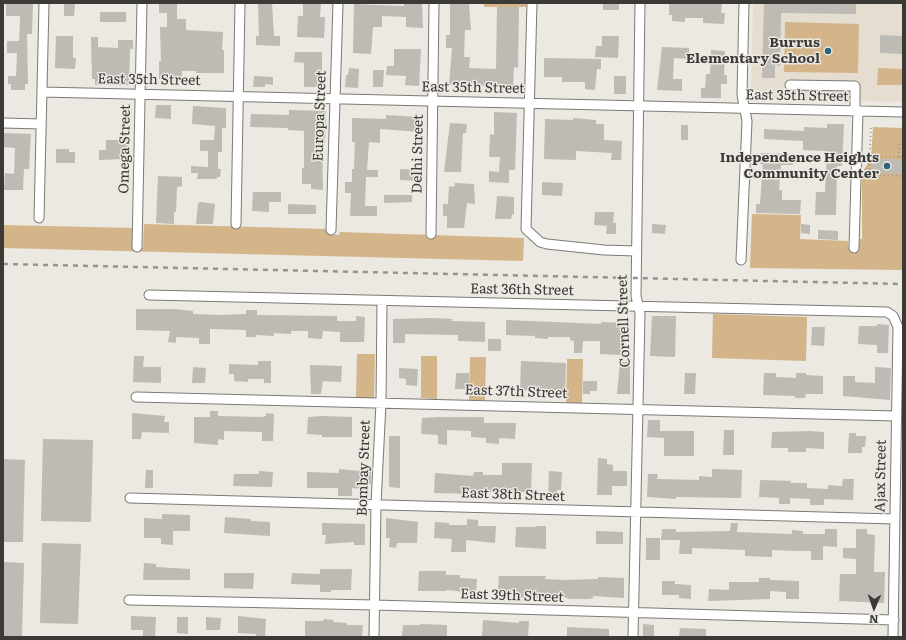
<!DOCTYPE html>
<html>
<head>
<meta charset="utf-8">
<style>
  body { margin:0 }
  #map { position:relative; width:906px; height:640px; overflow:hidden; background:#ece8e2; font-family:Literata,serif }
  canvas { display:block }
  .frame { position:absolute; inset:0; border:4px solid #3b3a37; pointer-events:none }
  .north { position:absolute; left:854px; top:588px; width:40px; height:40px; -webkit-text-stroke:3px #ece8e2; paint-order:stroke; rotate:182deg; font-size:11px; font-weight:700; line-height:16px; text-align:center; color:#3b3a37 }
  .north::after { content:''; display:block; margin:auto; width:14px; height:18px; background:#3b3a37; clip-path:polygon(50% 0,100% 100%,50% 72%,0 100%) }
</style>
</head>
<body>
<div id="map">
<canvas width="906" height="640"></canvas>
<div class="frame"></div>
<div class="north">N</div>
</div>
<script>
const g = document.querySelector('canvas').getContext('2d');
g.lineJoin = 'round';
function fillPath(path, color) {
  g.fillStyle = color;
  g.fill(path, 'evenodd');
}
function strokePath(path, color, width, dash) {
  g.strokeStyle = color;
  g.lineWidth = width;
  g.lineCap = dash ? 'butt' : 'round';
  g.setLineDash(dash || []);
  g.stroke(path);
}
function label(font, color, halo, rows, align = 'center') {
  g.font = font + ' Literata,serif';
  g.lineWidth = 3;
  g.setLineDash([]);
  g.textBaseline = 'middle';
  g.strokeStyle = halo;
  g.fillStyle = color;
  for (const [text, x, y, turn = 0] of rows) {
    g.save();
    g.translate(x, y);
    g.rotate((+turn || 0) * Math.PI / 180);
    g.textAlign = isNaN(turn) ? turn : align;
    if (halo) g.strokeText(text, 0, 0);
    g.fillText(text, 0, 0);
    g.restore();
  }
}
fillPath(new Path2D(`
  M753,3H903V102L751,99Z`), '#e6ddd1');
fillPath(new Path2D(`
  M484,3H526V7H484Z
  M785,22L859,24L858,73L784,72Z
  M878,68L903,69V85H877Z
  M873,127L903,128V270L750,268L752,214L801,215L800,239L848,241V247H859L860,239H862V173L871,158Z
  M144,224L328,229V234L339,235L340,232L524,238L523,261L3,248V225L134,228L133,247L143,248Z
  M713,314L807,317L806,361L712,358Z
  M357,354H375L374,399L356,398Z
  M421,356H437V399L421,398Z
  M470,357H486L485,400H469Z
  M567,359H583L582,405H566Z`), '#d3b589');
fillPath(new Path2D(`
  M6,3H33L32,34H27L28,84H25V90H11V84H8V76H16L17,53H7V41H19L20,21V16H6Z
  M64,3H75L74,16H64Z
  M159,3H177V19H186V30L223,32L222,50H224V73H196V71H182V79H159V61H161L160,27H167V13H159Z
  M258,3H272L274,36H280V46L256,45V36H259Z
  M303,3H321L320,17H325L324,38L297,37L298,16H303Z
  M404,3H422L423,28L406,27V17L382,16V27H373L371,54L353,53L354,4L404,6Z
  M450,3H469L471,30H465L464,57H470L469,68L496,69L497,7H519L518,68L514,67L513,89L506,88V86L449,85L452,48H446V35H450Z
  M603,3H619V10H603Z
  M698,3H722L721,13H725L724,24L703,23V18H685V22L672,21V15H669V4Z
  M764,3H856V14L781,13L780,66L775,65V78H762Z
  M100,12H126V22H100Z
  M880,35L903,36V54L880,53Z
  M56,36H73V58H76L75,69L55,68Z
  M602,36H619L618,58L595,57L596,46H602Z
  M91,37H98V47L118,48V40H133V49H130L129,85H95V79H92Z
  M662,47L689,48V59L674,58L673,79H682V91L657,90Z
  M394,49H421L419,86L405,85L406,76L386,75L387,66H394Z
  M711,50L725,51L724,75H727V84H721V98H701V88H705L706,74H710Z
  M295,52H322V87H304V63L294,62Z
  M544,58L601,59V69H597L595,90L585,89V82H562V77H544Z
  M349,68L359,69L358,88L345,87L346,75H348Z
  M373,70H384L383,87H373Z
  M254,76L273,77V85L265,84V87H253Z
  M614,76H626V94H614Z
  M156,105H171V119L155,118Z
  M193,106L226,108V128H222V152H218V169H221L220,177H217V179H197L198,173H191V166L208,167V151H200V140H214L215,126L192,124Z
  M289,110L326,111L325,143H322L323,190L311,189V184H302V168H304V131L288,130V128L250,127L251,114L289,115Z
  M494,112L517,113L515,170H509V183L489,182V171L499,172L500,157H489L490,134L494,135Z
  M386,115L420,117V132L380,129V143L369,142L367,170H378V177H366L365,206H377V216H350L351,193H345V182H352V169H354L355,142H352V118L386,119Z
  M573,118L596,120V124H604V140L622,141L621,160H611L612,153L576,151V160L544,159L545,119L573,120Z
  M450,123L467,124L466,133H463L461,172H444Z
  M827,124H844L842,166H837L836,215H815L816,192H825L827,151L803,150V141L764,139V129L804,131V127L827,128Z
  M681,125H688V140H681Z
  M3,133L31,134L29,169H24L23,190H4L5,173L14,174L15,148L3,147Z
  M106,140H127L128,149H125V159L99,160V150H106Z
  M56,149H69V152H75V163H56Z
  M761,153L793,154V165H781L779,190H782V200H801L800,214L756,213V204H760L761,190L763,164H760Z
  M872,159H903V174L872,173Z
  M400,169L420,170V181L400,180Z
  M158,176L182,177V186L177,187L176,212H174V224L156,223Z
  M542,182L563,183L562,196L542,195Z
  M455,183L474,184L475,204L467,203L464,228H447V216H443V204H448L449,186L454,187Z
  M253,192H281V202H269V212L252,211Z
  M384,195H412V202L384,203Z
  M497,196L514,197V215L512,214L511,219H495Z
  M201,202L215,204L213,224H196L198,203Z
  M288,204L316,205V214H288Z
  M595,212H614L613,223H616V234H606L607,226L594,225Z
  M652,224L666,225L665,234L652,233Z
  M801,224L810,225V234L801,233Z
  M818,230L838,231V240L818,239Z
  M136,309H175L193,311V314L219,315L246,314V310H257V315L337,316V321H356V316L365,317L364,342H340V332L323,331L322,339L308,338V331H291V334L274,333V336L256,335V337H246V330L210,329V344H199V338L176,337V343L168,342L170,331L136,330Z
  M652,316H676L675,357L650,356Z
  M433,318L452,319V321L485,322V342L458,341V335L405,334V343H393V319Z
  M506,320L601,324V322L624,323L623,355L600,354V341H583L582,353H574V341L570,340V337H548V339L535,338V336L506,335Z
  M877,324L889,325L888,353H877V345L858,344L859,326H877Z
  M812,327H825L824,346L811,345Z
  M488,339H501V351H488Z
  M134,356H144L143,367H161V383L133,382Z
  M258,361H271V383H264V379H248V382L234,381V374H229V364L258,365Z
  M521,361L566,363L565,394H557V391L520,390Z
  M620,362H630V394H617Z
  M310,365L342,366L341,382L323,381L321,394H311Z
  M193,367L206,368L205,383H192Z
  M875,367L891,368L890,400L843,396V376H855V382L875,383Z
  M399,368L418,369L417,386L406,385V379L399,378Z
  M456,373H469V389H455Z
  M685,373H696L695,394H684Z
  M764,373H776V377L796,378V373H806V375L823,376V394H806L805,398H795V396L763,395Z
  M583,381H597V391H590V394H583Z
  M210,411H218V416L262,417L266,416V413L274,414L273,441H262V432L224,431V440L218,439V445L194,443V417H210Z
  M132,413L165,416L164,422H169V433L142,432L141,439H132Z
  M322,416L352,417V437H322V435L307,434L308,417Z
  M439,417H484V423H516L515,439L499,438V444L486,443V438L471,437V431L447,430V445L438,444V435L421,434L422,418Z
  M648,420H660V431H694V456H664V438L647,437Z
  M724,430H734V455H723Z
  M810,431L824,432V449L806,448V452H788V448H771L772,432Z
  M849,433H856V436H866L865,447H862V453H848Z
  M389,436H400V488L389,487Z
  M43,439L93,440L91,522L41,521Z
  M598,458L607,459V464L613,465V471H627V486H612V495H597Z
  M3,459L25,460L23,542H3Z
  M502,463H532L531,492H482V497H473V494L434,493L435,473L473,476L474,472H483V475H502Z
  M339,469L371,472V484H363L362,489L352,488V496H338V488H307V472L339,473Z
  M712,469L742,470L741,498L676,497V499L647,497L648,474H658L657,479L699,480V476L712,477Z
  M146,470H153V488H145Z
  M259,471L273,472L272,487L233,486L234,474H259Z
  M549,471L562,472L561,490H557L556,499H548Z
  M843,479H854L853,500L824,499V505H810V499L790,498V504H779V498L759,497L760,480L791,481V483H807V488L828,489V485L842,486Z
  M162,514L190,515V531H173V545L161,544V538H144V518L162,519Z
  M225,517L251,519V521L270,522V536L224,533Z
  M386,518L418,522L417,543H397L396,548L389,547L390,538H386Z
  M467,519L478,520V526H496L495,543L466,540V552H451L452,539L434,538L435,522L449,523V525H467Z
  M322,523L365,524V545H354V542L325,544L326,535H322Z
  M731,523H738L737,532L792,534V530L803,531V534H825V529H837V547L823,546V560H811V551H797L772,550V557L745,556V550L692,548V554H679L680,540H661L662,529H676V532L730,531Z
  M536,526H546V549L515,547L516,527H536Z
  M856,529H867V534L875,535L874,572H885L884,603L839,601L840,574H856V559L843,558V548H856Z
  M596,531L623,532V544H596Z
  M646,538H660V560H646Z
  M42,543L81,544L78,624L40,623Z
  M3,562L24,563L22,637H3Z
  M144,563L156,564V567L190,569V580H143Z
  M320,569H352L351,590H331V592H320V585L291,584L292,573L320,574Z
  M419,571H446V575H460V578L477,579L476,593L446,590V591H418Z
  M224,573H254L253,589L224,588Z
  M499,576H546L545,579L565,580L598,579V577L624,578V598L593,596V598L589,599H569L564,597V595H545V598H522L514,596V593H498Z
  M759,578H770V580L799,581V599H786V592L770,591V599L708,601L709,589L729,590V582H759Z
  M662,581H675V584L691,585V599L679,598V595H662Z
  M131,616L156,617L155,637H143V630H131Z
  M238,616L266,619L265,637H256V634L238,633Z
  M177,617H188V634L177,633Z
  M206,617L221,618L220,630H206Z
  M324,619L334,620L333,622L347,623V625H363L362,637H305V621H323Z
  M483,620L519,623V621H529L528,637H482Z
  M420,624L447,625V637H402L403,625H420Z
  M643,624L654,625V636H643Z
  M567,627L609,629V637H567Z
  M680,628L706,629V637H679Z`), '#bebab4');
const minor = new Path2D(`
  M532,3L526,229L540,242L547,244L604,250L636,251
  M790,85L855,86V111
  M42,92L903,112
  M3,123L41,124
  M39,218L44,3
  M236,224L240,3
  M331,230L338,3
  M431,234L434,3
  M137,247L142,3
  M854,248L858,111
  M741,260L747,121L742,95L744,3
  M149,295L887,312L893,316L898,327L893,637
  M136,397L896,416
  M130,498L895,519
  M129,600L375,605L894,620
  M374,637L376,504L381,403L382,301
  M633,637L640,313L636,296L640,3`);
strokePath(minor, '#7d7974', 11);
strokePath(new Path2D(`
  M869,156L903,157
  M899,157V142
  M865,169H869L871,126
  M869,169L870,175L903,176`), '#96948f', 1.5, [1, 3]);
strokePath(minor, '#fff', 9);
strokePath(new Path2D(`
  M3,264L903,284`), '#96948f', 2.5, [5, 5]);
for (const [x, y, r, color] of [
  [828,51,4,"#29657c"],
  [887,166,4,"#29657c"]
]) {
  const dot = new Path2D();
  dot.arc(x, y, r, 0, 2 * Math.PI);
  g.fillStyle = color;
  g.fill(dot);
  strokePath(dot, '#ece8e2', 1.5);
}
label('bold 14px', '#3b3a37', '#ece8e2', [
  ["Burrus",820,43],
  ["Elementary School",820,59],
  ["Independence Heights",879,158],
  ["Community Center",879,174]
], 'right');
label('14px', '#3b3a37', '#ece8e2', [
  ["East 35th Street",149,80,1],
  ["East 35th Street",473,88,1],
  ["East 35th Street",797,96,1],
  ["Europa Street",320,116,-88],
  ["Omega Street",125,149,-89],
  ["Delhi Street",418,154,-89],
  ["East 36th Street",522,290,1],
  ["Cornell Street",624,321,-92],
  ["East 37th Street",516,392,2],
  ["Bombay Street",364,468,-88],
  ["Ajax Street",881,476,-89],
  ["East 38th Street",513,495,2],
  ["East 39th Street",512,596,2]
]);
</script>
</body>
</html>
